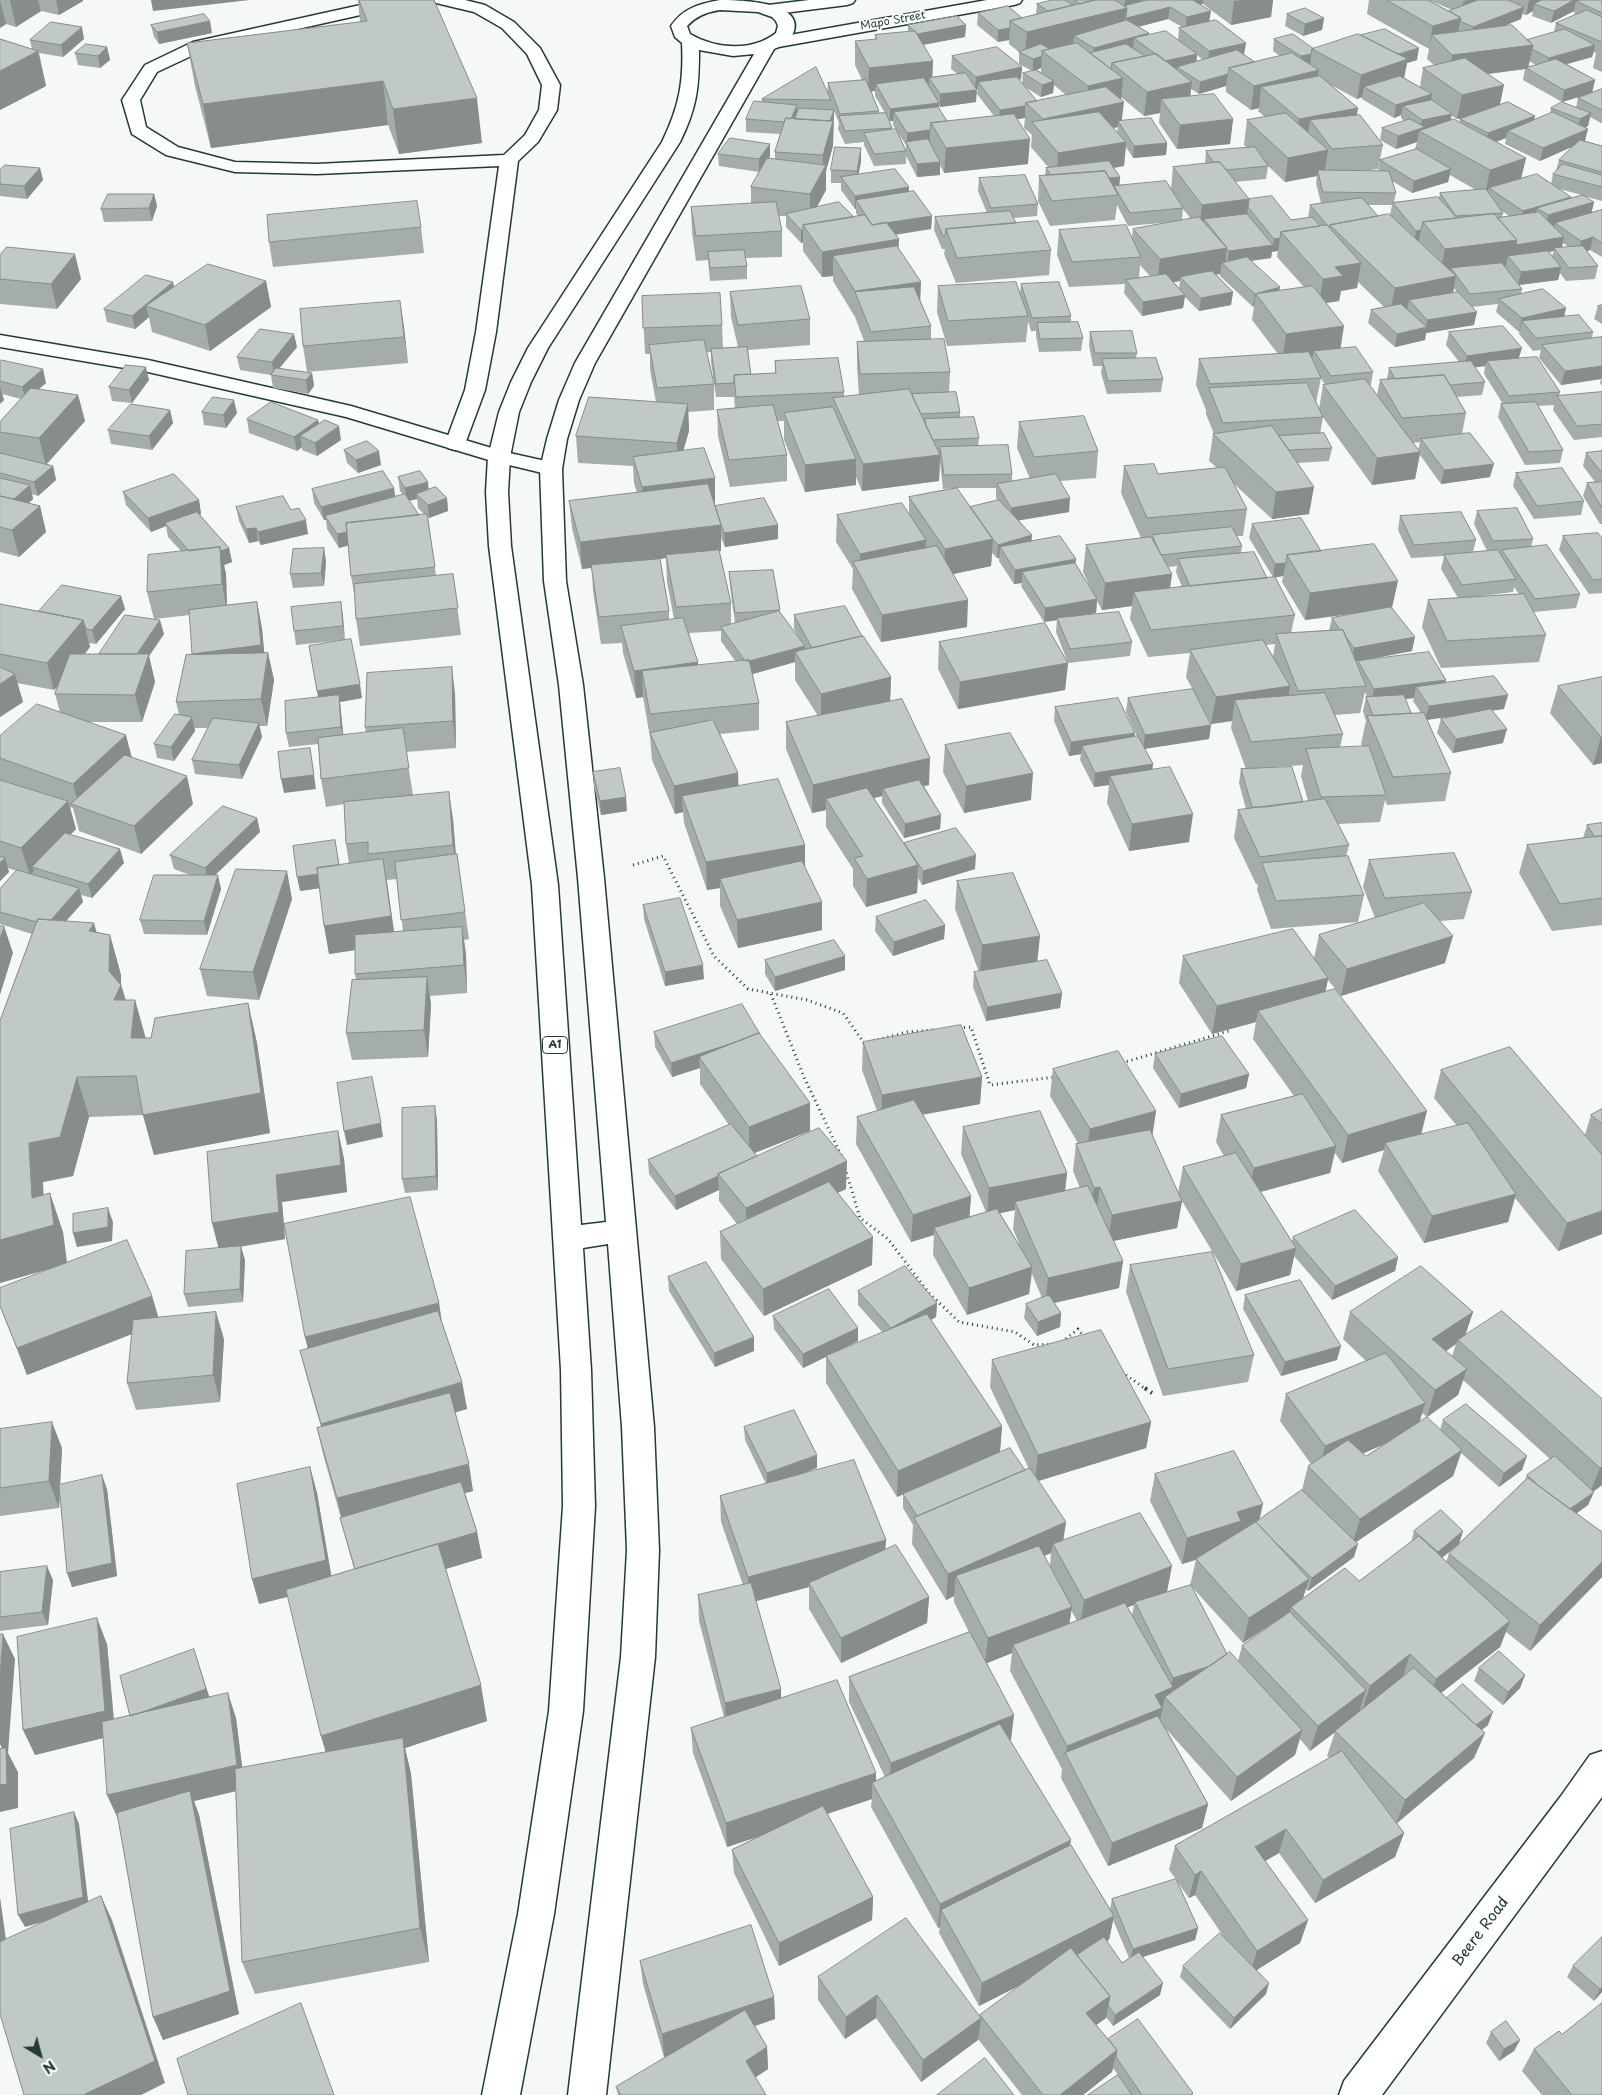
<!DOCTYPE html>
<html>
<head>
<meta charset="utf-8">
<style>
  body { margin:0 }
  #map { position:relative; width:1602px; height:2095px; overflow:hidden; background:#f6f7f7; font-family:"Playpen Sans",sans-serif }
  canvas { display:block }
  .north { position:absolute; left:15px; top:2030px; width:50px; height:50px; -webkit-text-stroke:4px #fff; paint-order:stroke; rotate:143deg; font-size:14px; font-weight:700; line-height:20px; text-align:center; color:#1f3d34 }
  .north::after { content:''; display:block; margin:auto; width:18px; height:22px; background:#1f3d34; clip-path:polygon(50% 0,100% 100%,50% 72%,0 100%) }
</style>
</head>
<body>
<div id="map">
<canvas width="1602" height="2095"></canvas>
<div class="north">N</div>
</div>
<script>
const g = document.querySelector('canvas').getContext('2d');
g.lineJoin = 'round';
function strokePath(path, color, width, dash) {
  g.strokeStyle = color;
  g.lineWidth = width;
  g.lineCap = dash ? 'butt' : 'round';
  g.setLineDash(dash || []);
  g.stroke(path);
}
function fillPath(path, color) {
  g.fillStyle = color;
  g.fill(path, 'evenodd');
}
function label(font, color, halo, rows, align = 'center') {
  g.font = font + ' "Playpen Sans",sans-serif';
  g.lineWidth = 4;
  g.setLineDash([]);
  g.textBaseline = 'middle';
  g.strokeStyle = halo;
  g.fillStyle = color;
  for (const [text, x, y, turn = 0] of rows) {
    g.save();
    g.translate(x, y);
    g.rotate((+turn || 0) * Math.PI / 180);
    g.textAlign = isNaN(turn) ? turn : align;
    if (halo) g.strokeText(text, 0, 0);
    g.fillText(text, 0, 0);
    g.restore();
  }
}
const service = new Path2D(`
  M383,0H403L404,2L402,5L396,7L204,50L157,72L140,100L146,127L178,147L235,162L317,164L504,155L525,135L539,110L542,85L527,54L502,28L474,12L436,3L434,0H465L485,5L514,22L540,48L560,85L557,110L538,142L518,161L496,332L485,390L465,444L462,448L455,450L448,448L445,444L465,390L476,332L499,166L317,174L235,172L166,155L132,134L122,100L145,65L193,42Z`);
const minor = new Path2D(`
  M0,335L148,360L351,406L505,452L559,464L562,469L559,474L551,475L492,461L346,417L148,372L0,347Z`);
const secondary = new Path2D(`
  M809,0H855L853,3L847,5L768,15L762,13L760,10L762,7L768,5Z
  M987,0H1022L1020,3L1014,5L773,48L767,47L765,43L767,39L773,38Z
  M1602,1751V1797L1382,2095H1339L1344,2081L1561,1796L1590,1755Z`);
const trunk = new Path2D(`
  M720,0C737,0 803,1 794,31C791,40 782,46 774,49L595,363L579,400L567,439L562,469L566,581L583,685L604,878L654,1427L659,1550L655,1657L606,2095H568L621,1657L627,1550L622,1427L608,1244L583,1248L591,1370L595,1506L583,1711L554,1914L520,2095H482L518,1914L549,1711L563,1506L561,1370L532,885L489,546L486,492L488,457L499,412L511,382L528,348L662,142C679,107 684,82 682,43L675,37L671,26C683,8 699,4 720,0ZM720,10L758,12L772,17L776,21L778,26L776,33C752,52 716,49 690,34L687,26C696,16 707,12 720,10ZM699,50L733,56L754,54L575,363L559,400L547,439L540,469L544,581L559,685L578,878L606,1222L581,1225L558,885L511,546L508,492L510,457L519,412L531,382L548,348L680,142C697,107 699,88 699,50Z`);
strokePath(service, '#1f3d34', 3);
strokePath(minor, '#1f3d34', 3);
strokePath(secondary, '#1f3d34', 3);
strokePath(trunk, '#1f3d34', 3);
strokePath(new Path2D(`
  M633,865L663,856L714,956L748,989L807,1000L843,1013L864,1043L867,1042
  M771,994L804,1077L842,1157
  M959,1028L971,1027L990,1085L1055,1077
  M873,1041L907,1032L933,1030
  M1122,1063L1232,1030
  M845,1168L860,1218L888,1239L929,1293L959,1322L1015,1332L1034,1345L1053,1344
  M1062,1342L1078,1329L1085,1338
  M1122,1372L1147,1390`), '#1f3d34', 3, [1, 4]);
strokePath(new Path2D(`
  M1145,1388L1152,1393`), '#1f3d34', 4, [2, 5]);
fillPath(service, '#fff');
fillPath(minor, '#fff');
fillPath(secondary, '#fff');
fillPath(trunk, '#fff');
fillPath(new Path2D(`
  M0,0H83V1L59,15L41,11L16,27L6,24L0,28Z
  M358,0H434L482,143L399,154L388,125L211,148L195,86L187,43L360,22Z
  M1066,0H1273L1271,17L1231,25L1203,4H1200L1210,22L1244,55L1255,62L1280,56L1273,51L1274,39L1314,49L1417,60L1407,63L1404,78L1420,87L1423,68L1434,65L1427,59L1429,49L1367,14L1369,0H1602V72L1593,68L1596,53L1594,52L1592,57L1567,64L1595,80L1592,93L1602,89V123H1601L1590,117L1588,126L1585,127V141L1602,146V201L1584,196L1594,202L1591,213L1602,210V257L1590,250L1587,251L1598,266L1595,279L1566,281L1560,273L1558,280L1519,285L1522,289L1521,294L1566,308L1564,316L1593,332L1592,339L1602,337V386L1600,383L1601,379L1561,385L1539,358L1541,350L1533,351L1519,334L1520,331L1519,332L1496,312L1498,304L1472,307L1474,325L1426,333L1425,340L1395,347L1368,323L1371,310L1384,307L1358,282L1357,288L1341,291L1339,301L1326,303L1340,348L1373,372L1371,385H1370L1377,395L1380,380L1387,379L1389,368L1459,362L1446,345L1449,332L1519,358L1560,392L1559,396L1602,392V437L1574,440L1553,410L1554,405L1538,406L1563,450L1560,463L1525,465L1498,417L1501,404H1503L1484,374L1485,366L1475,367L1485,382L1482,395L1457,397L1466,413L1462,434L1490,477L1441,484L1420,455L1415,479L1372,485L1322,416L1323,417L1320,434L1332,448L1329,461L1297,463L1309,514L1272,519L1233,483L1247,509L1243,536H1237L1242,546L1241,553L1267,578L1273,577L1249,538L1252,524L1321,551L1392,608L1412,651L1356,662L1357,664L1358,661L1445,683L1504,709L1492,710L1503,743L1453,753L1437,733L1441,719L1458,715L1427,720L1451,773L1445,801L1387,805L1385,800L1380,822L1338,824L1349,845L1346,856L1364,895L1358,922L1271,929L1257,890L1258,884H1256L1234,838L1238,810L1246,809L1239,783L1241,769H1246L1231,728L1232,721L1211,724L1186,677L1190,653L1148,657L1130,619L1132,606L1102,610L1097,601L1096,613L1077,616L1132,642L1130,656L1068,663L1056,632L1057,620L1044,622L1021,586L1022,583L1014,584L999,561V558H997L992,553L991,566L953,574L967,627L881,642L852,589L853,569L836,542L837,515L909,513V497L954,488L943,489L940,462L939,481L862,491L856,477V485L805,492L784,440V421H777L787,455V481L730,487L718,436L717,410L735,408L734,397H716L711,362V352H706L714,384V410L688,412L689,431L683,450L715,505H714L715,506L778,525V539L725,547L721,538V551L719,552L731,603V624L735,623L730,586L729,572L773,570L780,612L799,638L794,629V615L862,636L891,677L890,702L929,785L924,786L941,815L940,829L904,838L882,803V796L874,798L904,844L975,869L922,885L918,878L917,893L866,907L853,886V869L826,827V810L812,813L786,749V722L818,716L795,680V662L752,674L759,703V730L720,734L739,786L805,845V867L822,930L738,948L720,906V888L707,890L684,823L683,812L675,814L652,760L650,737L643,697L636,698L623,653L622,643L601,644L593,591L592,568L582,569L572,528L569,501L637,493L634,483L633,466L578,463L576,436L656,402L650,370V354H645L642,296L722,325L723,348L738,347L731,317L730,292L810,319V345L748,350L751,374L775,373V361L844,392V397L859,395L857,367V342L864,341L855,317L833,281V276L822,277L803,251V242L801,243L786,227V216H779L782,231V257L745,258L747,266V279L710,281L708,260L696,261L692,232L691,207L751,204V187L762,168L759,172L719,166L718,154L770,156L769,158L775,159V152L780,134L746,132V119L762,102V99L827,92L828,83L862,80L855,65V41L875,40V35L908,32V25H966L965,37L923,45L933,61L932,77L958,74L951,69L952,56L1022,67L1021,79L1019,80L1022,84L1023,73L1032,71L1019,64V52L1009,44V40L998,42L977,25L978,13L1022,18L1036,14L1037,4ZM1429,0L1452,10L1449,11ZM1533,11L1532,16L1551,23L1574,11V13L1577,15L1556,23L1554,32L1527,40L1502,27L1521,19L1522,14L1526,15ZM1168,19L1182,27L1179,28L1178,40L1148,35L1138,27ZM1197,55L1203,60L1196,62ZM1529,61L1536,65L1528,67ZM1041,68V72L1037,70ZM1525,69L1523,80L1562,102L1592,93L1578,98L1576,108H1551L1550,114L1534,120L1535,116L1500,105L1488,74ZM1329,84L1357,99L1362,97V99L1394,118L1401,115V118L1404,121L1382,128L1380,140L1396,149L1417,142L1415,149L1380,160L1378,171H1364L1378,169L1383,145L1356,116L1358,108ZM1054,85L1066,95L1037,101L1025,87L1041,97L1053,93ZM1226,86V92L1251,110L1259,108L1258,111L1265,117L1247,120L1244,145L1247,148L1206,151L1205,164L1173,167L1171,189L1119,185L1120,177L1114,168L1124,166L1126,147L1133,158L1166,155L1167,143L1122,120L1121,97L1144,116L1160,113L1159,123L1177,149L1230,144L1233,119L1190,96L1191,89L1199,94ZM976,89H978L977,94L994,116L947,121L939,108V105L940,107L976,102ZM871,91H875V96L885,113H879V111ZM834,111L839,123L838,129L845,144L864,142V145L874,166L906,164V156L917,177L940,175V165L944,173L1028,164L1017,119L1025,118L1024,128L1032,135L1031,147L1049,168H1046L1045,176H1039L1038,201L1050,226L1115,220L1117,205L1128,226L1172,222L1133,229L1132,238L1059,230L1057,255L1069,287L1125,284L1124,293L1142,316L1183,308L1185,297L1199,311L1231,305L1233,292L1216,274H1220V276L1253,307L1254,306L1252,320L1278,354L1199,359L1196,385L1206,410V414L1214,434H1213L1209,461L1217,468L1158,474L1124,466L1121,493L1141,538L1086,545L1083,572L1092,591L1076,564L1032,541L1019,520L1069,512L1060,481L1096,478L1098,451L1019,422L1017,448L1030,479L1012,481V474L978,446L979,438L960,417V412L949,392L950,372L931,340V326L898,249L895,235L931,229L932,216L909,192V187L858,175L861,161V148L831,170V183H841V190L855,209H856V213L858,216L854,217L817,207L826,190V171L833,146ZM1451,115L1457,119L1464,117L1460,119V122L1450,120ZM888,118L890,121H893V125L906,145V150L892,130V128ZM1118,127L1117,132L1114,128ZM1506,138L1505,144L1540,161L1574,146L1559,160L1556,171L1553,174L1551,184L1521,179L1526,158L1496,142ZM1268,166L1285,182L1317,176L1316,183L1321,203L1310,205L1308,218L1291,220L1249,199L1235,182L1266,179ZM1450,175L1476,190L1440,193L1439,198L1394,202L1396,193L1392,181L1412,193L1448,182ZM1559,189L1582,195L1571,198ZM1368,205H1392L1390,215L1378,216ZM1183,209L1191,219L1182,220ZM1501,210L1510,217L1502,218L1503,213ZM1563,243L1569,247L1562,248ZM1272,251H1278L1277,257L1304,287L1280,291L1251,261L1271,258ZM1554,251L1552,256L1549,252ZM1140,265L1150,276L1139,278ZM1180,281L1179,288L1173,282ZM1454,288L1457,292L1453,293ZM1321,378L1325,385H1323L1319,409L1316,403ZM1420,442L1418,450L1413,443ZM957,488H996V497L997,500L970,507ZM666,558L667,582L674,619L669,620V611L660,559ZM1177,566L1176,572L1182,587L1170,588L1172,574L1168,567ZM1283,576L1282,582L1305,620L1367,612L1332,618L1329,630L1291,633L1295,615L1275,577ZM721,631V641L736,662L698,666L689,633ZM1275,644L1273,656L1266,645ZM1365,692L1367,697H1366L1363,711L1366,721L1361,744L1363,747L1340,748L1343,734L1335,715L1360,713ZM1414,698L1413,701L1421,713H1411L1405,699ZM1303,765L1301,776L1308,801L1303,802L1262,768Z
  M1287,14L1324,18L1322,30L1303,36L1285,26Z
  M151,25L212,33L159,44L154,37Z
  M0,39L32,49L30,40L84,39L63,57L39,53L46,86L0,110Z
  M107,47L110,60L100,68L78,65L75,53Z
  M40,168L43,180L27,199L0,196V170Z
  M979,178L1038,204L1037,216L1014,218L1016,223L1051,250L1049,275L956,283L944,254L945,249H942L934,230L935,217L987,213L978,191Z
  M154,194L157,206L152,221L104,222L101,209Z
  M421,227L424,253L273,267L269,242Z
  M0,255L81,279L57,309L0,304Z
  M266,281L271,307L210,351L152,332L149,317L135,329L107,322L104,309L174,287Z
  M1021,284L1071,316V322L1083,338L1081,351L1039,352L1036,336V331H1031L1028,321L1026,342L947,346L937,312L938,286L1020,294Z
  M400,301L408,363L307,372L303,346Z
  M1602,305V324L1594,319L1598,306Z
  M1090,332L1137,353L1136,358L1163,379L1161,392L1107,394L1101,373L1102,366H1093L1089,345Z
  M297,347L279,368L312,373L314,386L308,394L273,388L271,375L240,370L237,357Z
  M0,361L46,383L39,389L78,395L85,421L46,464L53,466L56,480L38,496L32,494L33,499L29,503L40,506L46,532L19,557L0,552V422L21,399L2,394L4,400L0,404Z
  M149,380L132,403L112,401L109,387Z
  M170,410L173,423L152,450L111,444L108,430Z
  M202,412L237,413L226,428L204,425Z
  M247,419L318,420L319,424L341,440L317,456L302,450V447L297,451L249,433Z
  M344,450L381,465L358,473L347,463Z
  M1602,451V524H1600L1583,496L1587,483L1595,482L1583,466L1586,453Z
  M1516,473L1584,501L1581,515L1534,519L1513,486Z
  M398,477L447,498L448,511L429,518L428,517L436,576L453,574L461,635L360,646L356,619L355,598L351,576L348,545L339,548L327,529L326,520H324L314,503L312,489L395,497L403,495L400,491ZM417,499L418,508L425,515H419L409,501Z
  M123,492L199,500L201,514L200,515L229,548L232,562L224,565L226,574L227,605L257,602L262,629L264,653H268L274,680L267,726H259L262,737L242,779L195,774L192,760L208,728H195V731L174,761L157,758L154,744L179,715L176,702L193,655L190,615L154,619L164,634L149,656L155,682L142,722H88L132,757L193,804L141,854L79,831L73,808L70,807L76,829L70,835L124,863L92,898L81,895L83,902L66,921L96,932L110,935L121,975V984L126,1000H135L145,1038H151L248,1003L257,1043L270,1133L154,1155L143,1115L89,1117L73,1176L43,1182V1195L63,1232L67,1263L152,1296L158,1317L224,1339L220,1402L136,1410L127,1383L132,1334L27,1375L0,1306L51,1268L0,1283V1021L32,934L0,924V889L17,871L8,868L9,872L0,881V736L60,712L55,694L58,686L54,690L17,683L23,702L0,717V604L39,611L121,596L125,609L96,644L89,643L90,647L85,654H99L154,619L147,592L181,551L168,537L166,526L151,532L126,505Z
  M236,507L291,510L308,534L261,545L258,541L249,543L239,521Z
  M1477,511L1533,539L1531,547L1580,594L1576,608L1534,612L1546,635L1539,662L1441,668L1422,627L1428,600L1458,598L1441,569L1444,556L1411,558L1398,530L1400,516L1476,540L1473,552L1487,551L1474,524ZM1514,587L1519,594L1474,597L1513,592Z
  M1563,536L1602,538V593L1589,594L1559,550Z
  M324,548L326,562L324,586L293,588L290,574Z
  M341,602L345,640L296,645L294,631Z
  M939,642L1068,663L1065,690L958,709L938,669Z
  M309,646L362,698L340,702L343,735L366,733L365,727L455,694L456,748L406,752L413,795L453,819L456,854H457L469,939L464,940L466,954L467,993L430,996L431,1005L428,1057L352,1060L346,1033L356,980L355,974V950L329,954L320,888L300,891L339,865L349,864L346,844L344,804L326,807L321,779L318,744L289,747L286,733L318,697ZM397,879L403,931L394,932L387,880Z
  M1602,677V763L1593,765L1550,713L1558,686Z
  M1128,698L1211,725L1209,739L1144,749L1153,764L1152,770L1189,842L1129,851L1107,803L1109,785L1094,787L1080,760L1081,754L1069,756L1054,721L1055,707L1134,737L1137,736L1126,712Z
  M945,745L1031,800L964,813L943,772Z
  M593,772L627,811L601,815L594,786Z
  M257,818L260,832L215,875L221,889L207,935L144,934L140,920L190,875L174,869L170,855Z
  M1602,823V925L1552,931L1519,873L1527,845L1583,838L1587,825Z
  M1369,860L1472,892L1464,919L1440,921L1445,963L1341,996L1328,980L1325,992L1421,1135L1457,1126L1434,1098L1441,1070L1585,1135L1591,1115L1602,1109V1234L1558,1251L1515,1198L1508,1222L1424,1243L1378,1171L1384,1150L1342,1163L1335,1153L1330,1173L1261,1192L1292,1242L1293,1237L1398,1257L1395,1271L1332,1300L1294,1256L1290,1275L1236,1291L1182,1201L1177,1228L1113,1241L1123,1261L1119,1288L1054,1303L1061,1313L1060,1327L1037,1336L1024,1318L1026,1304L1042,1298L1032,1274L1029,1294L967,1315L933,1255L934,1235L911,1242L856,1144L857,1117L877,1111L862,1070L863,1042L982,1077L980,1104L922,1115L971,1196L969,1217L986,1212L961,1154L963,1127L1067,1173L1065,1191L1080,1188L1073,1171L1076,1144L1078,1143L1050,1096L1053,1069L1156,1111L1152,1135L1178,1193L1183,1167L1224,1156L1216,1142L1221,1115L1294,1096L1253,1039L1256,1022L1212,1034L1179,983L1183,956L1314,958L1319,935L1375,918L1363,887ZM1015,1210L1013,1229L1020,1246L1000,1213Z
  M957,881L1037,961L1062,993L1060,1008L986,1021L973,987L974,972H979L955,909Z
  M292,899L259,1000L207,996L200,969Z
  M643,905L704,979L665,986L644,919Z
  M876,917L945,925L944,939L893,956L875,931Z
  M765,960L845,970L775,991L765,974Z
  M654,1032L760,1034V1035L810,1103V1131L755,1153L757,1156L846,1189L837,1193L872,1265L764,1316L721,1259L720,1232L737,1224L719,1201V1190L676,1210L649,1174L648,1160L729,1125L700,1084V1068L672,1077L655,1047Z
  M1155,1054L1249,1074L1246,1088L1179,1108L1153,1068Z
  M437,1120L438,1190L405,1193L402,1179Z
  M338,1131L344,1159L347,1192L282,1202L285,1239L239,1247L245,1260L243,1302L188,1307L184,1294L218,1248Z
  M1130,1265L1254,1355L1248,1382L1163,1396L1126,1292Z
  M668,1277L754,1351L715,1367L669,1291Z
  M858,1291L937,1303L936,1317L931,1320L1002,1426L1000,1452L897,1497L826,1383V1357L803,1368L774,1329L773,1316L858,1341L836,1352L883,1333L858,1305Z
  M1245,1295L1337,1360L1281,1376L1243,1309Z
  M439,1303L442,1325L462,1382L467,1409L455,1412L473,1491L465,1493L477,1532L482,1558L445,1569L487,1721L405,1748L411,1774L429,1962L255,1994L242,1962L236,1791L194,1801L199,1815L239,2014L163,2040L118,1819L103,1738L35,1755L107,1644L114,1719L210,1697L236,1718L242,1768L326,1752L288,1597L259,1604L310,1467L317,1493L331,1576L354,1569L340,1518H341L323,1454L317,1428L321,1427L307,1378L300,1351L308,1349L305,1337Z
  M1350,1312H1473L1465,1335L1602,1399V1485L1594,1491L1588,1505L1576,1513L1602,1532V1577L1530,1651L1506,1632L1500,1647L1441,1693L1447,1698L1488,1725L1481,1730L1485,1733L1474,1758L1397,1823L1404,1833L1395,1857L1315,1903L1279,1853L1265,1861L1308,1920L1300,1943L1257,1970L1266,1994L1230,2029L1180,1977L1183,1966L1226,1940L1195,1895L1189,1898L1176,1880L1198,1928L1195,1940L1143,1957L1160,1995L1113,2026L1106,2017V2018L1096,2025L1108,2039L1193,2093V2095H1088L1118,2075L1113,2068L1112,2072L1083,2095H1022L978,2039V2040L921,2082L876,2018L845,2039L818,2000V1977L980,2017V2015L1023,1984L979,2006L939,1933L940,1927L938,1928L871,1807L872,1799L827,1814L873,1897L872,1920L779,1966L734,1873L732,1850L760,1836L727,1847L693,1753L691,1728L724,1717L699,1621L698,1595L743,1585L721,1522L720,1496L766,1484L745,1440L744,1427L817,1468L801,1474L886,1540L885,1549L929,1597L927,1623L841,1663L809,1609V1587L756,1601L781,1698L876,1781L885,1777L849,1702V1677L969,1632L954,1602V1596L946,1600L912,1544L913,1525L903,1508V1494L1025,1470L1029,1469L990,1387L992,1360L1151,1422L1146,1448L1038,1481L1066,1522L1063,1540L1167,1592L1161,1594L1191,1585H1190L1196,1560L1182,1564L1150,1501L1155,1474L1259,1520L1302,1490L1308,1466L1311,1464L1280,1421L1286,1394L1366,1361L1343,1339ZM1456,1344L1452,1356L1446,1351ZM1463,1380L1550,1459L1527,1475L1525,1480L1449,1554L1446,1562L1442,1558L1459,1544L1463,1531H1414L1411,1543L1359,1581L1303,1598L1306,1589L1308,1591L1354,1557L1356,1542L1453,1476L1461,1453L1499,1487L1522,1470L1443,1420L1440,1430L1420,1421L1422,1413L1427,1417L1458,1395ZM1385,1444L1366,1456L1363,1453ZM1051,1553L1050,1566L1044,1556ZM1191,1586L1243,1643L1290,1612L1242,1646L1238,1661L1227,1654ZM1134,1605L1132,1615L1127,1607ZM1071,1610L1077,1621L1069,1624ZM1012,1653L1010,1671L1062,1769L1061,1778L1108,1866L1202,1828L1208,1804L1166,1729L1231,1801L1295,1755L1300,1739L1310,1751L1335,1732L1327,1756L1330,1758L1175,1846L1169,1870L1176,1879L1112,1899L1110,1910L1070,1846L1010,1740L987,1663ZM1113,1920L1129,1958L1122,1963L1106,1941L1109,1940Z
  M0,1429L62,1448L60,1485L107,1489L117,1576L72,1587L60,1492L59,1508L0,1516Z
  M0,1572L53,1580L48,1625L0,1631Z
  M1479,1668L1525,1675L1520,1688L1503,1705L1474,1681Z
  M1602,1937V1992L1594,2001L1567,1977L1573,1966Z
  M640,1961L774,1997L775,2019L755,2026L767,2047L768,2069L755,2077L766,2095H618L616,2087L672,2054L664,2057L643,1984Z
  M1491,2032L1520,2040L1514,2051L1499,2061L1486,2043Z
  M1562,2034L1602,2095H1542L1522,2071L1534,2049Z`), '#a5adaa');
fillPath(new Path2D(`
  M0,0L6,24L0,28Z
  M10,0H38L41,11L16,27Z
  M56,0H83V1L59,15Z
  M151,0H250L153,11Z
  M1125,0H1143L1142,8L1126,12L1124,31L1074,36L1073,44L1027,56L1025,55L1027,32L1120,3L1119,10L1124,9Z
  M1188,0H1203V4L1187,7Z
  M1241,0H1273L1271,17L1231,25L1234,1Z
  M1467,0H1485L1461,14L1463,2Z
  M1529,0H1553L1534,4L1533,11L1526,15Z
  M1574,0H1581L1576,1L1574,11L1551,23L1554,11Z
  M1170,7L1168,19L1126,30L1127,18Z
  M1524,7L1521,19L1471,39L1473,27Z
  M1211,11L1209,23L1185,29L1187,17Z
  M1324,18L1322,30L1303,36L1305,24Z
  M1461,18L1456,42L1432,35L1428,49L1433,26Z
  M210,21L212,33L159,44L157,32Z
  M966,25L965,37L916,46L917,34Z
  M82,27L84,39L63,57L61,45Z
  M1010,28L1009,40L998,42V30Z
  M1149,33L1147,45L1134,38L1133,49L1093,58L1094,48Z
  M1246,43L1244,55L1208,63L1209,51Z
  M1533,45L1528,69L1526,68L1525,69L1448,79L1452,55Z
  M1595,45L1592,57L1546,70L1549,58Z
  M107,47L110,60L100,68L98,56Z
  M1419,48L1417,60L1407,63L1403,83L1364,87L1362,97L1357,99L1361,75L1387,58Z
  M38,51L46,86L0,110V71Z
  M1197,54L1196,66L1177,67V70L1165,61Z
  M1311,54L1310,66L1299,69L1301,56Z
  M1042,56L1041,68L1033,71V59Z
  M933,61L932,82L929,78V85L880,90L876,84L875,91L868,92L869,68Z
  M1022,67L1021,79L982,88L978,82V89H975L976,77Z
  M1319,70L1315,94L1261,87L1259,108L1251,110L1254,86Z
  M1228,74L1226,86L1199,94L1200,82Z
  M1123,78L1121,102H1124L1121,126L1118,121V127L1049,142L1042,133L1043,119L1086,110L1088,86Z
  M1595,80L1592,93L1562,102L1564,90Z
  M383,81L388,125L211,148L203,104Z
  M1054,81L1053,93L1041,97L1042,85Z
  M1192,82L1189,106L1161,99L1160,113L1144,116L1147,92Z
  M1504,85L1499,109L1457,119L1462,95Z
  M977,90L976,102L940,107V94Z
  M1432,94L1430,107L1403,106L1401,115L1394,118L1396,105Z
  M477,98L482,143L399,154L393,109Z
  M939,103V116L894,112L893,121H890V109Z
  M797,105V117L789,135V123Z
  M1025,106V118L999,122L1000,110Z
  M1358,108L1354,132L1310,120L1307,142L1295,144L1299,119Z
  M834,110L833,146L826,171V190L810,219V194L823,170V155L828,128Z
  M1591,113L1588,126L1577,132L1580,119Z
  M1452,114L1449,126L1419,131L1417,142L1396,149L1398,136L1420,129L1422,120Z
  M1535,116L1532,129L1508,131L1506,138L1485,146L1488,133Z
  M1233,119L1230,144L1177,149L1180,125Z
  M1588,129L1585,141L1540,161L1543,148Z
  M930,130V143H907V133Z
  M1030,139L1028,164L944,173L946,148Z
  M1126,142L1124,166L1057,177L1058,153Z
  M1167,143L1166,155L1133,158L1134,146Z
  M770,144V156L759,172V159Z
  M861,148V161L857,184V171Z
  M1328,150L1324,175L1318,170L1317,176L1285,182L1288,158Z
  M1526,158L1520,182L1489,188L1487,194L1485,195L1490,170Z
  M940,162V175L917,177V164Z
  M40,168L43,180L27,199L24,186Z
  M1451,169L1448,182L1412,193L1414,181Z
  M1120,177L1119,189L1114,186V190L1057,184Z
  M909,187L908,200H856V209H855V196Z
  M154,194L157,206L152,221L149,208Z
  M1571,197L1568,209L1594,202L1591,215L1555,223V225L1545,228L1548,215L1537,208L1535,219L1520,223L1523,211Z
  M1249,199L1246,224L1204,219L1203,230H1199L1202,205Z
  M932,216L931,229L872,238V225Z
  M801,230H803V242L801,243Z
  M1421,230L1418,243L1414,244L1416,231Z
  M1564,237L1561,250L1554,248V251L1513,257L1508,256L1506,266L1454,272L1451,268L1450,273L1440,274L1445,249L1517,240Z
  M1593,237L1590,250L1578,254L1581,241Z
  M1280,238L1278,251L1272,252L1274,239Z
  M899,239L898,264L833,256V276L822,277V252Z
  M1273,245L1271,258L1227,264L1229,251Z
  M1227,248L1225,266L1222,263L1220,274L1183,280L1180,277V281L1157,285L1160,259Z
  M75,254L81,279L57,309L51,284Z
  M1361,263L1357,288L1341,291L1339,301L1319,304L1323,279L1335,267Z
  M1561,267L1558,280L1518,285L1521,272Z
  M1456,276L1451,302L1409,300L1407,310L1390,313L1395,288Z
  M266,281L271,307L210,351L205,325Z
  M173,282L176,295L146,306L149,317L135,329L132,316Z
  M921,282L920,307L855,292V317V291Z
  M1280,287L1278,300L1256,294L1254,306L1253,307L1255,294Z
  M1233,292L1231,305L1199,311L1201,298Z
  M1185,295L1183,308L1142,316L1143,302Z
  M400,301L404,326L408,363L404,337Z
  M1566,308L1563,322L1522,321L1520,331L1519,332L1522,318Z
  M1477,312L1474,325L1426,333L1425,340L1395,347L1397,334L1426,327L1427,320Z
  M1344,326L1340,352L1314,351L1313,356L1282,360L1286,334Z
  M294,334L297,347L274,375L272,362Z
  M1522,348L1518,361H1487L1485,366L1464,369L1467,356Z
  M1602,366V374L1601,379L1561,385L1565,371Z
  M146,367L149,380L132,403L129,390Z
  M43,369L46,383L26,400L22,387Z
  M312,373L314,386L308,394L306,380Z
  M0,387L4,400L0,404Z
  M78,395L85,421L46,465L39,438Z
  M234,400L237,413L226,428L223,415Z
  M688,404L689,431L678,469L677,443Z
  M170,410L173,423L152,450L149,436Z
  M318,420L321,434L300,436L302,447L297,451L294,437Z
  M339,426L341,440L317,456L315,443Z
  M379,451L381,465L358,473L356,460Z
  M1420,452L1415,479L1372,485L1377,458Z
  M940,455L939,481L862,491L863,464Z
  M856,459V485L805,492V465Z
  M1494,464L1490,477L1441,484L1444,470Z
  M53,466L56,480L38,496L34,482Z
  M715,478V505L644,514L642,487Z
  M428,482L429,495L416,494L417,499L407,501L405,488Z
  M30,485L33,499L11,519L7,506Z
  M1314,487L1309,514L1272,519L1276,492Z
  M394,488L396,502L325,516L326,520H324L321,507Z
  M447,498L448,511L429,518L428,505Z
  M1070,498L1069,512L1010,522L1011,508Z
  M199,500L201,514L168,526L165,523L166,526L151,532L148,518Z
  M40,506L46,532L19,557L12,530Z
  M306,520L308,534L261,545L258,532Z
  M382,522L384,536L339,548L337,534Z
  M721,525V551L666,558V555V558L582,569L580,542Z
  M778,525V539L725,547L724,533Z
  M256,528L258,541L249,543L246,529Z
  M1032,535L1031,548L1000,547L999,558H997L998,545Z
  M993,539L991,566L944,576L945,549Z
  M926,540L925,567L860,575V554Z
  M229,548L232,562L224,565L226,574L227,611L222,584L196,559Z
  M324,548L326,562L324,586L321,573Z
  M1076,559L1075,572H1022V583L1014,584L1015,570Z
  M1286,563L1283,576L1273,578L1275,564Z
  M1172,574L1168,601L1134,592L1132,606L1102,610L1105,583Z
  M1398,581L1392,608L1305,620L1310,593Z
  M121,596L125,609L96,644L92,630Z
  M1097,599L1096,613L1057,620V618V620L1044,622L1045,608Z
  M968,600L967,627L881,642L882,615Z
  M257,602L262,629L266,670L268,653L274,680L267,726L261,699L198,681L192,654Z
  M341,602L343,616L345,640L343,626Z
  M83,620L90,647L54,690L47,663Z
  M160,620L164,634L149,656L155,682L142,722L135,695L131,663Z
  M1415,637L1412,651L1352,662L1354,648Z
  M805,646V660L795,652V662L746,676V662Z
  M698,662L699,689L642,671L643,697L636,698L634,671Z
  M1068,663L1065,690L958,709L960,682Z
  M452,667L455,694L456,748L453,721Z
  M15,674L23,702L0,717V684Z
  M891,677L890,704L821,721V694Z
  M1446,680L1443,694L1416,687L1414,698L1371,703L1374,689Z
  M360,684L362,698L340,702L344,741L341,727L320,705L317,691Z
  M1290,686L1286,713L1235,700L1232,721L1211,724L1216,697Z
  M1508,695L1504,709L1425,720L1429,706Z
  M192,717L195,731L174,761L171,747Z
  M259,723L262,737L242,779L239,765Z
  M1211,725L1209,739L1143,749L1145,735Z
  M1507,729L1503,743L1453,753L1456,739Z
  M1135,733L1133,747L1082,746L1081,754L1069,756L1071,742Z
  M126,735L133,762L79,806L73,784Z
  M1601,737H1602V763L1593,765Z
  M310,748L316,789L284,793L281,779Z
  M930,758L929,785L887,795L883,789L882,796L832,808L826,799V810L812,813L813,785Z
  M1153,764L1151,778L1110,776L1109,785L1094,787L1095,773Z
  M738,773L739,801L682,796L683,812L675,814L674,786Z
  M1033,773L1031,800L964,813L966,786Z
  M187,776L193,804L141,854L134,826Z
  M449,792L453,819L457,872L453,845Z
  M626,797L627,811L601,815L600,801Z
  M68,801L76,829L37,868L32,867L34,871L30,875L21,848Z
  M1193,814L1189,842L1129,851L1132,824Z
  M941,815L940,829L904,838L905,824Z
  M257,818L260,832L208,882L205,868Z
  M335,840L342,885L300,891L297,877Z
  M805,845V872L720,879V888L707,890L706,862Z
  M120,849L124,863L92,898L88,884Z
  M976,855L975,869L922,885L923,871Z
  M5,858L9,872L0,881V863Z
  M383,859L396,944L329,954L324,926Z
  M918,865L917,893L866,907L867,879Z
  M287,871L292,899L259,1000L253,972Z
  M218,875L221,889L207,935L204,921Z
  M79,888L83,902L50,939L46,925Z
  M822,902V930L738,948L737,920Z
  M94,923L105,962L89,931Z
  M945,925L944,939L893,956L894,942Z
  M4,926L13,953L0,995V940Z
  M462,927L466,954L467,993L464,965Z
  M110,935L121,975V986V985L132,1024L114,1000L109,971Z
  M1040,936L1037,964L980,973L982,945Z
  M1453,936L1445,963L1341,996L1347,969Z
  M845,956V970L775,991V977Z
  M703,965L704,979L665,986V972Z
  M427,977L431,1005L428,1057L424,1030Z
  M1328,978L1323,1005L1258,1011L1256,1022L1212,1034L1217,1006Z
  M1062,993L1060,1008L986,1021L987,1007Z
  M135,1000L146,1039L131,1038Z
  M248,1003L257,1043L270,1133L154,1155L143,1115Z
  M760,1034L761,1048L699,1057L700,1068L672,1077L671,1063Z
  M1249,1074L1246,1088L1179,1108L1181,1094Z
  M77,1077L89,1117L73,1176L43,1182L45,1227L50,1193L63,1232L67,1264L0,1283V1240L32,1198L29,1143Z
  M982,1077L980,1104L881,1122L882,1095Z
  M810,1103V1131L749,1155V1127Z
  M435,1106L437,1120L438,1190L436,1176Z
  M1156,1111L1152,1138L1086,1157L1090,1129Z
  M1427,1111L1420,1139L1385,1143L1384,1150L1342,1163L1348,1135Z
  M381,1123L383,1137L347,1145L344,1131Z
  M338,1131L344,1159L347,1192L282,1202L285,1239L219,1250L212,1223L276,1175Z
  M1336,1146L1330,1173L1248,1195L1254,1168Z
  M847,1161L846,1189L746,1236V1208Z
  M1067,1173L1064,1200L1015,1202V1210L987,1216L989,1188Z
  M718,1176L719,1190L676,1210L675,1196Z
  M1100,1187L1096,1214L1090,1215L1094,1188Z
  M1516,1194L1508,1222L1424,1243L1432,1216Z
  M971,1196L969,1223L934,1228V1235L911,1242L913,1215Z
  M1182,1201L1177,1228L1108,1242L1112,1215Z
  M108,1208L113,1222L112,1241L77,1247L73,1233Z
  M1602,1211V1234L1558,1251L1567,1223Z
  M873,1237L872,1265L764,1316L763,1289Z
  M241,1246L245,1260L243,1302L240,1289Z
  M1296,1248L1290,1275L1236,1291L1241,1264Z
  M1398,1257L1395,1271L1332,1300L1335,1286Z
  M1123,1261L1119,1288L1045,1305L1048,1278Z
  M1032,1267L1029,1294L967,1315L969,1288Z
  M152,1296L160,1323L27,1375L17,1348Z
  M439,1303L443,1330L312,1364L305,1337Z
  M937,1303L936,1317L891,1342V1328Z
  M216,1312L224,1339L220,1402L213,1375Z
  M1473,1312L1464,1339L1458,1340L1456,1344L1424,1366L1432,1339Z
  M1061,1313L1060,1327L1037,1336L1038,1322Z
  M858,1328V1341L803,1368V1354Z
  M754,1337V1351L715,1367L714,1353Z
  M1341,1346L1337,1360L1281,1376L1285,1362Z
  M1467,1369L1458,1395L1427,1417L1435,1390Z
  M462,1382L467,1409L328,1451L321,1424Z
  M1425,1403L1417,1430L1318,1473L1325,1446Z
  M52,1422L62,1448L59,1508L49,1481Z
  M1151,1422L1146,1448L1035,1482L1038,1455Z
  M1002,1426L1000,1452L897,1497L898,1471Z
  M1462,1450L1453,1476L1352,1545L1360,1519Z
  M817,1455V1468L767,1486V1473Z
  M1527,1456L1522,1470L1499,1487L1504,1473Z
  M469,1464L473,1491L343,1524L337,1498Z
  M310,1467L317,1493L333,1585L259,1604L252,1579Z
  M1602,1467V1485L1589,1495L1600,1468Z
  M102,1475L107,1489L117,1576L72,1587L67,1573Z
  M1594,1492L1588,1505L1561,1525L1566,1511Z
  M1263,1504L1258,1526L1235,1547L1182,1564L1187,1538L1237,1512Z
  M1066,1522L1062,1548L1053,1544L1051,1553L964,1592L956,1576L954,1596L946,1600L948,1574Z
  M1463,1531L1459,1544L1433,1565L1438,1552Z
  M477,1532L482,1558L361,1595L355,1569Z
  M886,1540L884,1566L809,1583V1587L749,1603L748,1577Z
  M1358,1544L1354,1557L1308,1591L1312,1578Z
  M1602,1562V1577L1530,1651L1540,1625Z
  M47,1566L53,1580L48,1625L42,1612Z
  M1172,1566L1167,1592L1136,1604L1135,1602L1134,1605L1080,1625L1084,1600Z
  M1309,1579L1301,1604L1291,1607L1290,1612L1243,1643L1249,1618Z
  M929,1597L927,1623L841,1663V1638Z
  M1072,1607L1068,1633L1013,1645L1012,1653L985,1664L988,1638Z
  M97,1618L107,1644L115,1735L35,1755L23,1730Z
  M1510,1621L1500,1647L1427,1704L1436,1679Z
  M3,1634L15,1659L8,1753L18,1772V1808L0,1812V1785L6,1757L0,1744V1680Z
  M1410,1654L1402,1680L1362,1711L1370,1686Z
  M1230,1660L1227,1673L1172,1691L1170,1703L1165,1697L1157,1733L1066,1755L1067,1746L1155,1695L1171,1688L1173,1678Z
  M198,1662L211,1702L130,1717Z
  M1525,1675L1520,1688L1503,1705L1508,1692Z
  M481,1685L487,1721L405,1748L411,1774L429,1962L420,1928L331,1771L321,1736Z
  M781,1689V1714L726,1727L725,1703Z
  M1366,1690L1358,1715L1310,1751L1318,1726Z
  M228,1693L236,1718L245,1789L194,1801L199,1815L239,2014L163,2040L153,2017L118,1819L107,1795Z
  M1493,1712L1488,1725L1468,1741L1473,1728Z
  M1014,1715L1011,1740L889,1787L891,1763Z
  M1302,1730L1295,1755L1231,1801L1237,1777Z
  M1485,1733L1474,1758L1396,1824L1405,1800Z
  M876,1773V1789L872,1783V1799L727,1847L726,1823Z
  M1208,1804L1202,1828L1108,1866L1112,1843Z
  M74,1812L79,1824L89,1909L25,1927L18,1915Z
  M1286,1829L1279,1853L1248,1871L1255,1847Z
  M1404,1833L1395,1857L1315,1903L1323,1880Z
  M1071,1840L1067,1864L941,1910L940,1927L938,1928L940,1904Z
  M1201,1871L1195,1895L1189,1898L1195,1875Z
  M101,1896L112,1920L165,2083L141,2095H83Z
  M0,1897L6,1940L0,1942Z
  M873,1897L872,1920L779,1966V1943Z
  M1114,1916L1109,1940L979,2006L982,1983Z
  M1308,1920L1300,1943L1250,1974L1257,1951Z
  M1198,1928L1195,1940L1130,1961L1133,1949Z
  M1163,1983L1160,1995L1113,2026L1115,2015Z
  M1269,1983L1266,1994L1230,2029L1234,2018Z
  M1602,1987V1992L1594,2001L1600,1989Z
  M877,1995L876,2018L845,2039L846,2017Z
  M1110,1996L1106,2018L1081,2036L1086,2013Z
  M774,1997L775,2019L664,2057L662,2034Z
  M981,2018L978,2040L921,2082L923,2060Z
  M1520,2040L1514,2051L1499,2061L1504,2049Z
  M767,2047L768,2069L747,2083L746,2061Z
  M1117,2050L1112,2072L1083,2095H1060Z`), '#868d8b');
const building = new Path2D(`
  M359,0H434L477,98L393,109L383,81L203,104L187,43L367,21Z
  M1052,0H1065L1073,5L1048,11L1037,4Z
  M1075,0H1095L1080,4Z
  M1095,0H1115L1127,8L1027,32L1010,21Z
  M1147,0H1193L1211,11L1187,17L1170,7L1127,18L1126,17L1127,8L1124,6Z
  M1387,0H1428L1461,18L1433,26Z
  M1478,0H1508L1524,7L1473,27L1460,21L1461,18L1449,11Z
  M1542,0H1574L1554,11L1534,4Z
  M1580,0H1602V13L1576,1Z
  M1008,6L1022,18L1010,21V28L998,30L978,13Z
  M1305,8L1324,18L1305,24L1287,14Z
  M1587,10L1602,17V42L1556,23Z
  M204,14L210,21L157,32L151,25Z
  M957,16L966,25L917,34L915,31H914L908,25Z
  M1127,20L1149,33L1094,48L1074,36Z
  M1216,20L1246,43L1209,51L1179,28Z
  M51,22L82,27L61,45L30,40Z
  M1512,25L1533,45L1452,55L1432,35Z
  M1385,29L1419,48L1398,54L1361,35Z
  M1565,29L1595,45L1549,58L1532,49L1533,45L1527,40Z
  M915,31L933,61L869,68L855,41L877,39L875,35Z
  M1166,31L1197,54L1165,61L1134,38Z
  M1293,34L1314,49H1312L1311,54L1301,56L1274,39Z
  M1358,34L1408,59L1361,75L1312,49Z
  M0,39L38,51L0,71Z
  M1077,43L1123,78L1088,86L1042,51Z
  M86,44L107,47L98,56L75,53Z
  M1041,44L1050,49L1042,51V56L1033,59L1019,52Z
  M1126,44L1145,56L1112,63L1111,69L1090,53Z
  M997,47L1022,67L976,77L952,56Z
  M1237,50L1255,62L1229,68L1228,74L1200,82L1177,67Z
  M1292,53L1319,70L1254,86L1229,68Z
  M1157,54L1192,82L1147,92L1112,63Z
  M1465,58L1504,85L1462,95L1423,68Z
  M1556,59L1595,80L1564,90L1526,68Z
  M816,67L831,100L762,99Z
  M1036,70L1054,81L1042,85L1023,73Z
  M966,73L977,90L940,94L929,78Z
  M1320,76L1358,108L1299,119L1261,87Z
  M1400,76L1432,94L1396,105L1364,87Z
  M1017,77L1037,101L1026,103L1025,106L1000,110L978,82Z
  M924,78L939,103L890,109L876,84Z
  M866,80L879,111L840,114L828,83Z
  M1106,87L1124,102L1043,119L1026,103Z
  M1602,89V110L1578,98Z
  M1214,94L1233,119L1180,125L1161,99Z
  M1432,100L1452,114L1422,120L1403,106Z
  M754,101L797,105L791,119L786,118L784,122L746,119Z
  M1508,102L1535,116L1488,133L1460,119Z
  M1562,102L1591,113L1580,119L1551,108Z
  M938,107L947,121L931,123L930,130L907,133L894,112Z
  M799,108L834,110L830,121L795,119Z
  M1099,112L1126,142L1058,153L1032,122Z
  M1553,112L1588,129L1543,148L1508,131Z
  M886,113L892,128L845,131L839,116Z
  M1286,113L1328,150L1288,158L1247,120Z
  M1014,114L1030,139L946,148L931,123Z
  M1360,115L1383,145L1332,149L1310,120Z
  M786,118L833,121L823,155L775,152Z
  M1151,118L1167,143L1134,146L1118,121Z
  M1410,119L1425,127L1398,136L1382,128Z
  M1454,119L1526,158L1490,170L1419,131Z
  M896,129L906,151L874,154L864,133Z
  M730,138L770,144L759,159L718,154Z
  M928,139L940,162L917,164L906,142Z
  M1580,140L1602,146V172L1559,160Z
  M835,147L861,148L857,171L831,170Z
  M1255,147L1268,166L1226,170L1220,162H1213L1206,151Z
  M1417,149L1451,169L1414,181L1380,160Z
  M767,158L826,165L810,194L751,187Z
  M1109,161L1120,177L1109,178L1105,171L1051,175L1046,168Z
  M1220,162L1249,199L1202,205L1173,167Z
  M1563,164L1602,175V187L1553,174Z
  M5,165L40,168L24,186L0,184V170Z
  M895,169L909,187L855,196L841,177Z
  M1318,170L1389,171L1396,193L1323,192Z
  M1105,171L1118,195L1052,201L1039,176Z
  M1537,174L1571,197L1523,211L1489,188Z
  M1025,175L1038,204L991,208L979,178Z
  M1166,181L1183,208L1130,213L1114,186Z
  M1486,189L1503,213L1456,216L1440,193Z
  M914,191L932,216L872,225L856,200Z
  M108,194H154L149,208L101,209Z
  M1583,195L1594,202L1548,215L1537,208Z
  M1272,196L1291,220L1312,217L1320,226L1281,232L1280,238L1274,239L1248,207L1249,199Z
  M1438,197L1457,218L1423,222L1421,230L1416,231L1393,203Z
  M1362,198L1378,216L1330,225L1329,227L1310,205Z
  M417,201L421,227L269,242L267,215Z
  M776,202L782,231L696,236L691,207Z
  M839,202L854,217L803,225V230H801L786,214Z
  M1602,210V243L1593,237L1581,241L1555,223Z
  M1010,211L1016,223L946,229L945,236H943L935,217Z
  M1539,212L1564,237L1516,245L1517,240L1498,218Z
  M1247,214L1273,245L1229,251L1226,248H1227L1204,219Z
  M1389,214L1456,276L1395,288L1330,225Z
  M1494,214L1517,240L1445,249L1423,222Z
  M865,215L872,225L886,222L899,239L822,252L803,225Z
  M1199,217L1227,248L1160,259L1133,229Z
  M1038,221L1051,250L957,258L946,229Z
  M1126,225L1141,257L1072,262L1059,230Z
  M1327,225L1361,263L1335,267L1343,276L1323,279L1281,232Z
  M897,246L921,282L855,291L833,256Z
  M1583,246L1598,266L1569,268L1554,248Z
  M7,247L75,254L51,284L0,279V255Z
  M744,250L747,266L710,268L708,252Z
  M1548,251L1561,267L1521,272L1508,256Z
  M1247,257L1280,287L1255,294L1222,263Z
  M1502,263L1522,289L1470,294L1451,268Z
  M208,264L266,281L205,325L146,306Z
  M1212,271L1233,292L1201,298L1180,277Z
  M1166,274L1185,295L1143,302L1126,280Z
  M146,275L173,282L132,316L104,309Z
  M1016,282L1028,316L948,321L938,286Z
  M1059,282L1071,316L1032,318L1021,284Z
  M801,286L810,319L738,325L730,292Z
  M1313,286L1344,326L1286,334L1256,294Z
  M914,287L931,326L871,332L855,292Z
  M1543,289L1566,308L1522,318L1499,299Z
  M1458,292L1477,312L1427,320L1409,300Z
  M720,293L722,325L643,328L642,296Z
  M400,301L404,337L303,346L300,309Z
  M1401,304L1427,327L1397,334L1371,310Z
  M1602,305V309L1598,306Z
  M1579,315L1593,332L1536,338L1522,321Z
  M1078,322L1083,338L1040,339L1037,323Z
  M1503,326L1522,348L1467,356L1449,332Z
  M260,329L294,334L272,362L237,357Z
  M1132,331L1137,353H1095L1090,332Z
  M1602,337V366L1565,371L1542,345Z
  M944,339L950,372L860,374L857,342Z
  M704,340L714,384L657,388L649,345Z
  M747,347L751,374L734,375V383L716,384L711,349Z
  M1356,347L1373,372L1331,376L1314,351Z
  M1309,352L1321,378L1210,384L1199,359Z
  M1537,357L1560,392L1509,396L1487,361Z
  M838,358L844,392L736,397L734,375L776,373L775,361Z
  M1156,358L1163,379L1108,381L1102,359Z
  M1,360L43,369L22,387L0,381V361Z
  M1471,361L1485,382L1450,385L1444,375L1395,379L1389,368Z
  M126,365L146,367L129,390L109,387Z
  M276,368L312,373L306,380L271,375Z
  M1444,375L1466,413L1402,418L1380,380Z
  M1365,379L1420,452L1377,458L1323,385Z
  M1307,383L1323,417L1223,423L1209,388Z
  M31,388L78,395L39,438L0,432V422Z
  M909,389L940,455L863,464L833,398Z
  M956,392L960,412L921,414L913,397L912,394Z
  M1602,392V424L1577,426L1557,396Z
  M213,397L234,400L223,415L202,412Z
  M589,397L688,404L677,443L576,436Z
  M271,402L318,420L294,437L247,419Z
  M1536,402L1563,450L1529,452L1501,404Z
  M131,404L170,410L149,436L108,430Z
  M773,405L787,455L729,460L717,410Z
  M833,407L856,459L805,465L784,413Z
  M1084,416L1098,451L1034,457L1019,422Z
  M974,417L979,438L933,440L926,426L925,419Z
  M325,420L339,426L315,443L300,436Z
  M1272,426L1314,487L1276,492L1213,434Z
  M1324,433L1332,448L1289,450L1279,436Z
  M1470,433L1494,464L1444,470L1421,439Z
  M367,441L379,451L356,460L344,450Z
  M1008,445L1012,474L944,475L940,447Z
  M704,448L715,478L642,487L633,457Z
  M1602,451V473L1586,453Z
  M0,453L53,466L34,482L0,473Z
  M1154,464L1158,474L1225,467L1247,509L1147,518L1124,466Z
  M1562,468L1584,501L1537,506L1516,473Z
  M383,471L394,488L321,507L312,489Z
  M420,471L428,482L405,488L398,477Z
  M174,474L199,500L148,518L123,492Z
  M1056,474L1070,498L1011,508L997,484Z
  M0,478L30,485L14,499L0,496Z
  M1602,482V508L1587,483Z
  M708,484L721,525L580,542L569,501Z
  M436,487L447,498L428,505L416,494Z
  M957,488L993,539L945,549L909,497Z
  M405,494L419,515L346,523L347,532L337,534L325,516Z
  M0,496L40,506L12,530L0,527Z
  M283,496L291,510L299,508L306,520L258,532L256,528L246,529L236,507Z
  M764,498L778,525L724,533L715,506Z
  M999,500L1032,535L998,545L991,537L970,507Z
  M902,503L926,540L860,554L837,515Z
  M1517,508L1533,539L1493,541L1477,511Z
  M197,512L229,548L221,551L220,547L189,551L165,523Z
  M1461,512L1476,540L1414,545L1400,516Z
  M427,514L435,567L351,576L346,523Z
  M1301,518L1321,551L1287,555L1286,563L1275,564L1252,524Z
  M1232,527L1242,546L1161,555L1152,535Z
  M1598,533L1602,538V579L1593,580L1563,536Z
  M1060,536L1076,559L1015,570L1000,547Z
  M1151,537L1172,574L1105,583L1086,545Z
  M1374,544L1398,581L1310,593L1287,555Z
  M1547,545L1580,594L1535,599L1502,550Z
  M937,546L968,600L882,615L853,562Z
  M220,547L222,584L147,592L148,555Z
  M324,548L321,573L290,574L293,549Z
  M719,550L731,603L676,607L666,555Z
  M1498,550L1516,579L1462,585L1444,555Z
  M1254,552L1267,578L1190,586L1178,559Z
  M660,559L669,611L599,617L591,565Z
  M1075,563L1097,599L1045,608L1022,572Z
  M773,570L780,610L735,613L729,572Z
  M453,574L458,608L356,619L354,584Z
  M1275,577L1295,615L1151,630L1134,592Z
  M62,585L121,596L92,630L86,629L83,620L39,611Z
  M1524,594L1546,635L1447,641L1428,600Z
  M257,602L261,645L192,654L189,610Z
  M341,602L343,626L294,631L291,607Z
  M0,604L83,620L47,663L0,654Z
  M845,606L862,636L812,648L794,615Z
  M1391,607L1415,637L1354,648L1346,637L1343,630H1340L1332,618Z
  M779,611L805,646L749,661H745L721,627Z
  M1119,612L1132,642L1070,649L1057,618Z
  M125,615L160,620L137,654H99Z
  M683,618L698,662L634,671L621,626Z
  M1045,623L1068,663L960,682L939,642Z
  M1343,630L1366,686L1298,691L1276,634Z
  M863,636L891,677L821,694L795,652Z
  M351,639L360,684L317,691L309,646Z
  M1263,640L1290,686L1216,697L1190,650Z
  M1429,652L1446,680L1374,689L1358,661Z
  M268,653L261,699L176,702L186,655Z
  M70,654H149L135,695L55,694Z
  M749,660L759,703L650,714L642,671Z
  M0,667L15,674L0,684Z
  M452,667L453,721L365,727L367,673Z
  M1494,676L1508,695L1429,706L1416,687Z
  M1602,677V737H1601L1558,686Z
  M1193,689L1211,725L1145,735L1128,698Z
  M1325,693L1343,734L1251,742L1235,700Z
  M339,695L341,727L286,733L285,701Z
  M1404,695L1411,713L1373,716L1366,697Z
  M1118,698L1135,733L1071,742L1055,707Z
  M902,699L930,758L813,785L786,722Z
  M37,704L126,735L73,784L0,758V736Z
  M1491,709L1507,729L1456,739L1441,719Z
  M1424,713L1451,773L1393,777L1367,716Z
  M175,714L192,717L171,747L154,744Z
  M213,718L259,723L239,765L192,760Z
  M713,720L738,773L674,786L650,733Z
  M403,728L409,768L321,779L318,738Z
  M1010,733L1033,773L966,786L945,745Z
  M1138,736L1153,764L1095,773L1082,746Z
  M1369,746L1386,795L1321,797L1306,749Z
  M310,748L314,775L281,779L278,752Z
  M125,755L187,776L134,826L71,804Z
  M1170,767L1193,814L1132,824L1110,776Z
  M1292,767L1303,802L1265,807H1252L1241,769Z
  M620,768L626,797L600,801L593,772Z
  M778,779L805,845L706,862L682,796Z
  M0,780L68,801L21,848L0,841Z
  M919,780L941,815L905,824L883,789Z
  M867,788L918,865L867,879L854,858L863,856L826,799Z
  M449,792L453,845L368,854V842L346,844L344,802Z
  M1325,799L1349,845L1260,857L1238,810Z
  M223,806L257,818L205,868L170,855Z
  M1602,823V836L1595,837L1587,825Z
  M956,828L976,855L923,871L904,843Z
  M65,833L120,849L88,884L32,867Z
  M1602,836V898L1560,904L1527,845Z
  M335,840L339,865L317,868L318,874L297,877L293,846Z
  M1454,853L1472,892L1385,898L1369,860Z
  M457,854L465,912L401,920L395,862Z
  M0,856L5,858L0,863Z
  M1348,856L1364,895L1276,901L1262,863Z
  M383,859L391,916L324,926L317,868Z
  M802,861L822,902L737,920L720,879Z
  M236,869L287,871L253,972L200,969Z
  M17,870L79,888L51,920L38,919L37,922L0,912V889Z
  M1013,873L1040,936L982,945L957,881Z
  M154,875H218L204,921L140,920Z
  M680,898L703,965L665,972L643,905Z
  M926,900L945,925L894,942L876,917Z
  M1424,903L1453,936L1347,969L1319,935Z
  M38,919L94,923L89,931L110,935L109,971L121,985L114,1000H135L131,1038H151L155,1018L248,1003L261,1093L143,1115L136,1076L77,1077L60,1137L29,1143L32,1198L50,1193L54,1225L0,1240V1021Z
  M0,926H4L0,940Z
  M462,927L464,965L355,974V935Z
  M1293,929L1328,978L1217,1006L1183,956Z
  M834,940L845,956L775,977L765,960Z
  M1047,960L1062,993L987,1007L974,972Z
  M427,977L424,1030L346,1033L352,980Z
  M1335,989L1427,1111L1348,1135L1258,1011Z
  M742,1004L760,1034L759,1033L739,1041L671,1063L654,1032Z
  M961,1025L982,1077L882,1095L863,1042Z
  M759,1033L810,1103L749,1127L699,1057Z
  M1222,1036L1249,1074L1181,1094L1155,1054Z
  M1510,1047L1602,1155V1211L1567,1223L1441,1070Z
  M1118,1051L1156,1111L1090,1129L1053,1069Z
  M372,1077L381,1123L344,1131L337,1083Z
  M1303,1094L1336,1146L1254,1168L1221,1115Z
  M914,1100L971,1196L913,1215L857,1117Z
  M435,1106L436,1176L402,1179V1108Z
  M1602,1109V1124L1591,1115Z
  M1040,1111L1067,1173L989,1188L963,1127Z
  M1468,1123L1516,1194L1432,1216L1385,1143Z
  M731,1124L757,1156L718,1174V1176L675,1196L648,1160Z
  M819,1128L847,1161L746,1208L718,1174Z
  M1150,1130L1182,1201L1112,1215L1100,1187L1094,1188L1076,1144Z
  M338,1131L341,1165L276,1175L279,1212L212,1223L207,1152Z
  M1236,1153L1296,1248L1241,1264L1183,1167Z
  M829,1182L873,1237L763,1289L720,1232Z
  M1088,1186L1123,1261L1048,1278L1015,1202Z
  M410,1197L439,1303L305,1337L284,1224Z
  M108,1208V1227L73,1233V1214Z
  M997,1209L1032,1267L969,1288L934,1228Z
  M1355,1210L1398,1257L1335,1286L1293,1237Z
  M127,1240L152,1296L17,1348L0,1306V1288Z
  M241,1246L240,1289L184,1294L186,1251Z
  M1212,1252L1254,1355L1168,1369L1130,1265Z
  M706,1262L754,1337L714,1353L668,1277Z
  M905,1266L937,1303L891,1328L858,1291Z
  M1421,1266L1473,1312L1432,1339L1467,1369L1435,1390L1350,1312Z
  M1300,1280L1341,1346L1285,1362L1245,1295Z
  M829,1289L858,1328L803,1354L773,1316Z
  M1049,1295L1061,1313L1038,1322L1026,1304Z
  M438,1311L462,1382L321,1424L300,1351Z
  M1502,1311L1602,1399V1467L1600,1468L1458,1340Z
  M216,1312L213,1375L127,1383L133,1320Z
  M927,1314L1002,1426L898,1471L826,1356Z
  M1101,1330L1151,1422L1038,1455L992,1360Z
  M1386,1353L1425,1403L1325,1446L1286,1394Z
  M450,1393L469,1464L337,1498L317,1428Z
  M1466,1404L1527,1456L1504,1473L1443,1420Z
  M794,1410L817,1455L767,1473L744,1427Z
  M1427,1417L1462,1450L1360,1519L1308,1466L1348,1440L1366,1456Z
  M52,1422L49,1481L0,1488V1429Z
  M1010,1448L1025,1470L917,1516L903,1494Z
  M1234,1451L1263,1504L1237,1512L1241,1521L1187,1538L1155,1474Z
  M1555,1456L1594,1492L1570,1509L1540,1487L1527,1475Z
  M854,1460L886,1540L748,1577L720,1496Z
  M310,1467L326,1560L252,1579L237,1484Z
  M1030,1468L1066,1522L948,1574L914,1518Z
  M102,1475L112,1563L67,1573L59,1485Z
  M1528,1478L1602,1532V1562L1540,1625L1449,1554Z
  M461,1482L477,1532L355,1569L340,1518Z
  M1302,1490L1358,1544L1312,1578L1275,1542L1256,1522Z
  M1441,1510L1463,1531L1438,1552L1414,1531Z
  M1140,1513L1172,1566L1084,1600L1053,1544Z
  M1256,1522L1309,1579L1249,1618L1196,1559Z
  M1419,1536L1510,1621L1436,1679L1410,1654L1370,1686L1291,1607L1345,1568L1359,1581Z
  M438,1544L481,1685L321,1736L286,1590Z
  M896,1545L929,1597L841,1638L809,1583Z
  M1039,1546L1072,1607L988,1638L956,1576Z
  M47,1566L42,1612L0,1617V1572Z
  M751,1583L781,1689L725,1703L698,1595Z
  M1191,1585L1227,1654L1210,1666L1173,1678L1135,1602Z
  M1125,1603L1173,1687L1155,1695L1162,1708L1067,1746L1013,1645Z
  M1290,1612L1366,1690L1318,1726L1242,1646Z
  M97,1618L105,1711L23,1730L17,1637Z
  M970,1632L1014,1715L891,1763L849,1677Z
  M0,1634H3L0,1680Z
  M194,1649L206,1689L137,1714L130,1716L120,1676Z
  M1499,1651L1525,1675L1508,1692L1479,1668Z
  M1230,1652L1302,1730L1237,1777L1165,1697Z
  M1414,1668L1485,1733L1405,1800L1335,1731Z
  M837,1680L876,1773L726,1823L691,1728Z
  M1463,1684L1493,1712L1476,1725L1447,1698Z
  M228,1693L237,1765L107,1795L102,1722Z
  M1158,1716L1208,1804L1112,1843L1065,1753Z
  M1000,1724L1071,1840L940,1904L872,1783Z
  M403,1738L420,1928L242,1962L235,1769Z
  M6,1748L7,1784L0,1785V1749Z
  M1342,1751L1404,1833L1323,1880L1286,1829L1255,1847L1308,1920L1257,1951L1201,1871L1195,1875L1175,1846Z
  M190,1791L230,1991L153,2017L117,1813Z
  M823,1806L873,1897L779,1943L732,1850Z
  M74,1812L83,1897L18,1915L10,1829Z
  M1071,1845L1114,1916L982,1983L941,1910Z
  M1176,1879L1198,1928L1133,1949L1112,1899Z
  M101,1896L155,2061L83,2095H24L0,2014V1942Z
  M906,1918L981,2018L923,2060L877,1995L846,2017L818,1977Z
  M751,1925L774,1997L662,2034L640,1961Z
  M1220,1933L1269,1983L1234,2018L1183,1966Z
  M1104,1937L1122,1963L1139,1952L1163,1983L1115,2015L1108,2005L1110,1996L1077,1955Z
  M1602,1937V1987L1600,1989L1573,1966Z
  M1071,1948L1110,1996L1086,2013L1117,2050L1060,2095H1043L980,2015Z
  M301,2003L334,2095H188L177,2059Z
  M1602,2003V2095H1572L1534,2049L1559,2031L1562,2034Z
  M745,2010L767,2047L746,2061L766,2095H621L616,2087Z
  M1138,2019L1193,2093L1190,2095H1142L1116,2057L1117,2050L1108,2039Z
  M1506,2021L1520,2040L1504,2049L1491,2032Z
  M985,2058L1014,2095H937Z
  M1118,2075L1132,2095H1088Z`);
fillPath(building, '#c0c9c6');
strokePath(building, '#868d8b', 1);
label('11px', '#1f3d34', '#fff', [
  ["Mapo Street",893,21,-10]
]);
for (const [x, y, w] of [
  [555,1045,25]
]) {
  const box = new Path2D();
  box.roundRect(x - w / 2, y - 8.5, w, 17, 4);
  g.fillStyle = '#fff';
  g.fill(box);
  strokePath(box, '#1f3d34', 1);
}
label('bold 11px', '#1f3d34', null, [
  ["A1",555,1045]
]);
label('15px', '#1f3d34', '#fff', [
  ["Beere Road",1481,1932,-53]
]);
</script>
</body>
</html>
